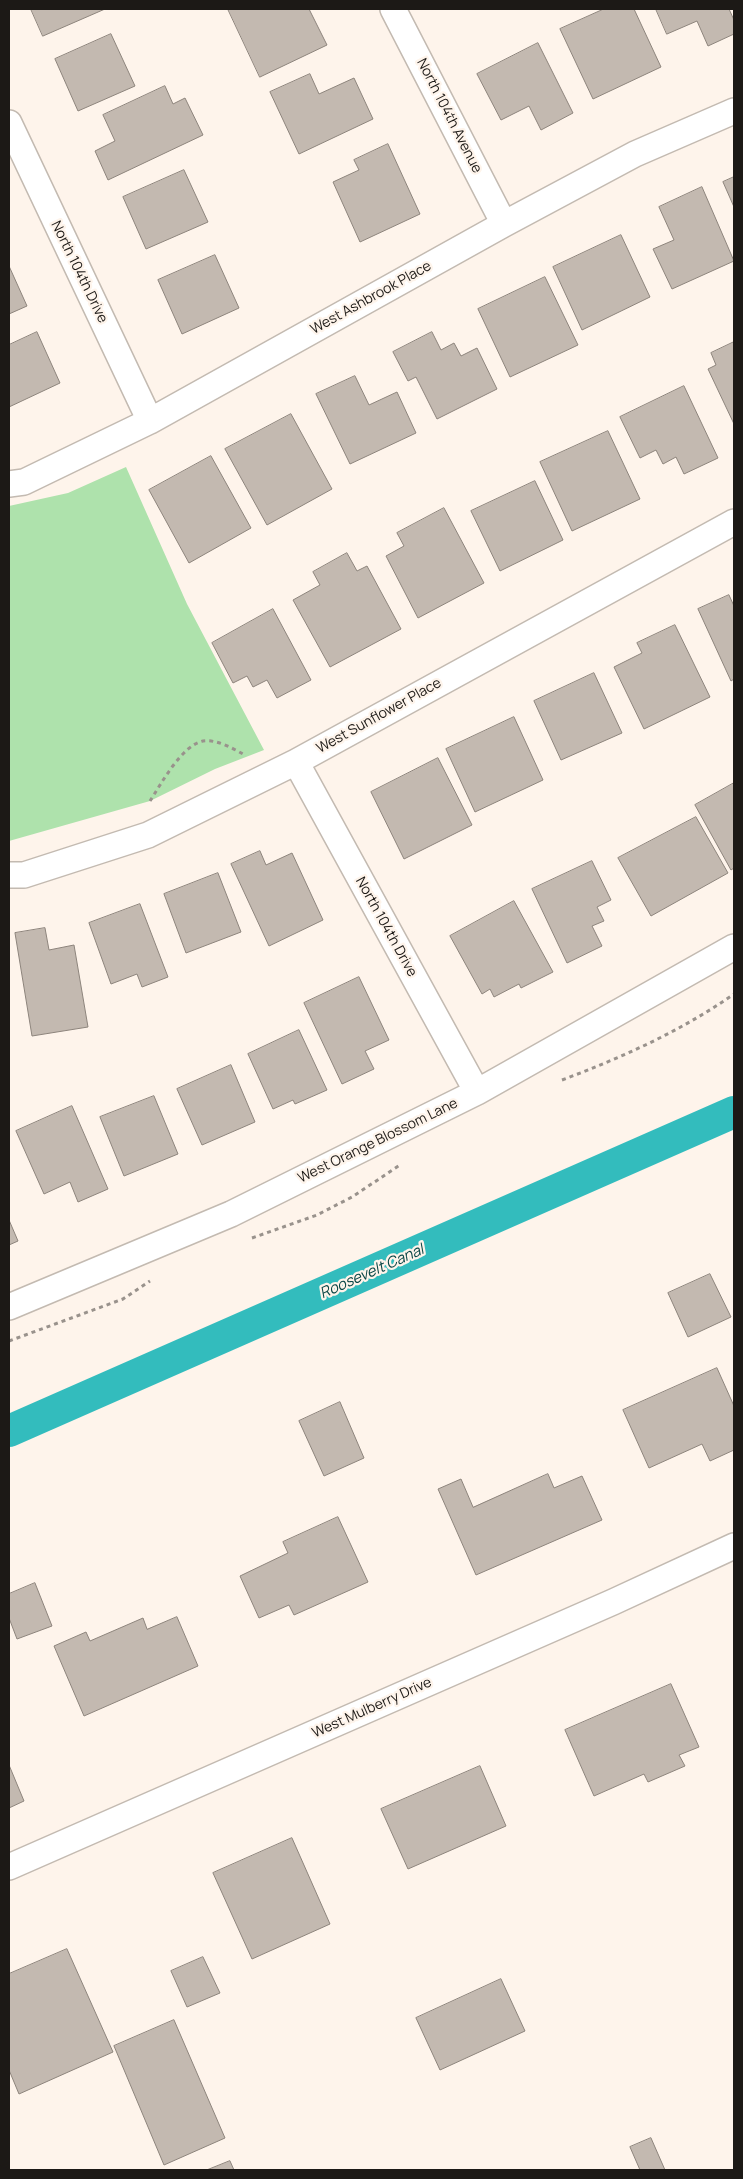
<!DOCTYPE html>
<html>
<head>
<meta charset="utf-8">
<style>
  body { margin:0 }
  #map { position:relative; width:743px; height:2179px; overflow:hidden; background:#fef4eb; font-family:Manrope,sans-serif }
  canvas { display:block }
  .frame { position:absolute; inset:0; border:10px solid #1c1916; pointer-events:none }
</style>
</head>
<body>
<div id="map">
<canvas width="743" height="2179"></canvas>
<div class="frame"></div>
</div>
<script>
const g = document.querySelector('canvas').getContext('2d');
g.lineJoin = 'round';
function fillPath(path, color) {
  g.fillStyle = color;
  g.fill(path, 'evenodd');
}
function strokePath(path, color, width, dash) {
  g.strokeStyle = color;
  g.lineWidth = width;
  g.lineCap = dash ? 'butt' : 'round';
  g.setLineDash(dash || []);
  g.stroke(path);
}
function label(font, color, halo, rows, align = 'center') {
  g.font = font + ' Manrope,sans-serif';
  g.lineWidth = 4.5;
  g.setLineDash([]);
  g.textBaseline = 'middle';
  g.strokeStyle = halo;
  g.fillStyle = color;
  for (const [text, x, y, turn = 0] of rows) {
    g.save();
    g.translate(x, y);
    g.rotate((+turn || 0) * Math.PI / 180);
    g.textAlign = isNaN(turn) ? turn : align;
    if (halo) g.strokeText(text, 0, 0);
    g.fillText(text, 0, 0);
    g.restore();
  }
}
fillPath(new Path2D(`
  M126,467L187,604L264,750L215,769L150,801L9,841V506L68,493Z`), '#aee2ac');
strokePath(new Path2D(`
  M9,1431L734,1112`), '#33bcbd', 32);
const building = new Path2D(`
  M31,9H105L43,36Z
  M228,9H309L327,45L260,77Z
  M604,9H634L661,67L593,99L560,29Z
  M656,9H729L734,20V34L708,46L697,21L667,34Z
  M111,34L135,86L78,111L55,59Z
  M538,43L573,113L541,130L529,106L501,120L477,74Z
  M310,74L319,94L354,78L373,119L299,154L270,92Z
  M165,86L173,104L185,98L203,135L108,180L95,151L115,141L103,115Z
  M388,144L420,214L360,242L333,182L359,170L354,160Z
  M184,170L208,222L146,249L123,197Z
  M734,177V207L723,182Z
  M702,187L734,261L672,289L653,249L674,240L659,207Z
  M621,235L650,297L582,330L553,267Z
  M215,255L239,308L182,334L158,280Z
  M9,266L27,306L9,314Z
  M545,277L578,345L510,377L478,309Z
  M37,332L60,383L9,407V345Z
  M432,332L441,350L454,343L461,356L477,348L497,389L437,419L416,377L408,381L393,352Z
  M734,342V424L708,369L716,365L711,353Z
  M355,376L369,405L397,392L416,433L350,464L316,394Z
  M684,386L718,458L684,474L676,457L663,464L656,450L640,458L620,417Z
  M291,414L332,489L267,525L225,449Z
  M608,431L640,499L572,531L540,462Z
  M211,456L251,528L189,563L149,490Z
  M535,481L563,540L500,571L471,511Z
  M444,508L484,583L418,618L386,556L404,546L397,533Z
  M347,553L357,571L367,566L401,629L330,667L293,600L320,585L313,572Z
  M729,595L734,606V679L731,681L698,609Z
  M273,609L311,680L277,698L267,680L253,687L247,676L233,683L212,643Z
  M675,625L710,697L644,729L614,667L642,653L637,643Z
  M594,673L622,733L561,760L534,701Z
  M514,717L543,780L475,812L446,749Z
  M438,758L472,825L404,859L371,792Z
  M734,783V868L731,870L695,805Z
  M696,817L728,873L651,916L618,858Z
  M260,851L266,865L292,853L323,920L269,946L231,864Z
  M592,861L611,900L597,907L604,921L592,926L602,946L567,963L532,889Z
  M218,873L241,932L186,953L164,894Z
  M514,901L553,972L521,988L519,984L494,997L490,989L482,994L450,936Z
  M140,904L168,977L142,987L137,974L111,984L89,923Z
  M45,928L49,950L74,945L88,1027L32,1036L15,933Z
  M359,977L389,1040L365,1051L374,1069L342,1084L304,1003Z
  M299,1030L327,1090L295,1104L293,1100L273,1109L248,1054Z
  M231,1065L255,1122L202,1145L177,1089Z
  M154,1096L178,1154L124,1176L100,1117Z
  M72,1106L108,1189L78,1202L70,1182L44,1194L16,1131Z
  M9,1220L18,1241L9,1245Z
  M710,1274L731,1317L688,1337L668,1293Z
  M717,1368L734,1406V1450L710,1461L702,1444L649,1468L623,1410Z
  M340,1402L364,1458L324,1476L299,1421Z
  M548,1474L554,1488L582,1476L602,1520L476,1575L438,1489L461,1479L473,1507Z
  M338,1517L368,1582L294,1615L289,1605L259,1618L240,1576L288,1553L283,1542Z
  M35,1583L52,1626L17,1639L9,1618V1594Z
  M177,1617L198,1666L84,1716L54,1646L86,1632L90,1641L143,1618L147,1629Z
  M671,1684L699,1747L679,1755L685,1766L648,1782L644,1774L594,1796L565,1730Z
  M9,1765L24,1801L9,1808Z
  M480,1766L506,1826L408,1869L381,1809Z
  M292,1838L330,1924L252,1959L213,1873Z
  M67,1949L113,2052L19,2094L9,2070V1974Z
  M203,1957L220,1993L187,2007L171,1971Z
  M501,1979L525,2031L440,2070L416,2018Z
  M174,2020L225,2138L164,2165L114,2046Z
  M651,2138L665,2170H640L630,2147Z
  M230,2161L234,2170H207Z`);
fillPath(building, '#c3b9b0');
strokePath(building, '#8d847c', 1);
const street = new Path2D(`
  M393,9L504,224
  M9,123L150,421
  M9,484L24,482L150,421L504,224L635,154L734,111
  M296,762L477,1092
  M9,875H24L148,835L296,762L734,522
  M9,1307L231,1214L477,1092L734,947
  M9,1867L613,1602L734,1546`);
strokePath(street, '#c3bab1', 28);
strokePath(new Path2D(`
  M150,801C161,784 182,745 203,741C216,739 232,748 243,754
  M562,1080C623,1057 681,1031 734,994
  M252,1238L317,1215L352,1197L400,1165
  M9,1341L123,1299L150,1281`), '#99928c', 3, [4, 4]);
strokePath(street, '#fff', 25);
label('14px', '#1c1916', '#fef4eb', [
  ["North 104th Avenue",449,116,63],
  ["North 104th Drive",79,272,64],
  ["West Ashbrook Place",371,298,-29],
  ["West Sunflower Place",379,716,-29],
  ["North 104th Drive",386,927,61],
  ["West Orange Blossom Lane",378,1141,-26],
  ["West Mulberry Drive",372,1708,-24]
]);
label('italic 15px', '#084545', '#fef4eb', [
  ["Roosevelt Canal",372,1272,-24]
]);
</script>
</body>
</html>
